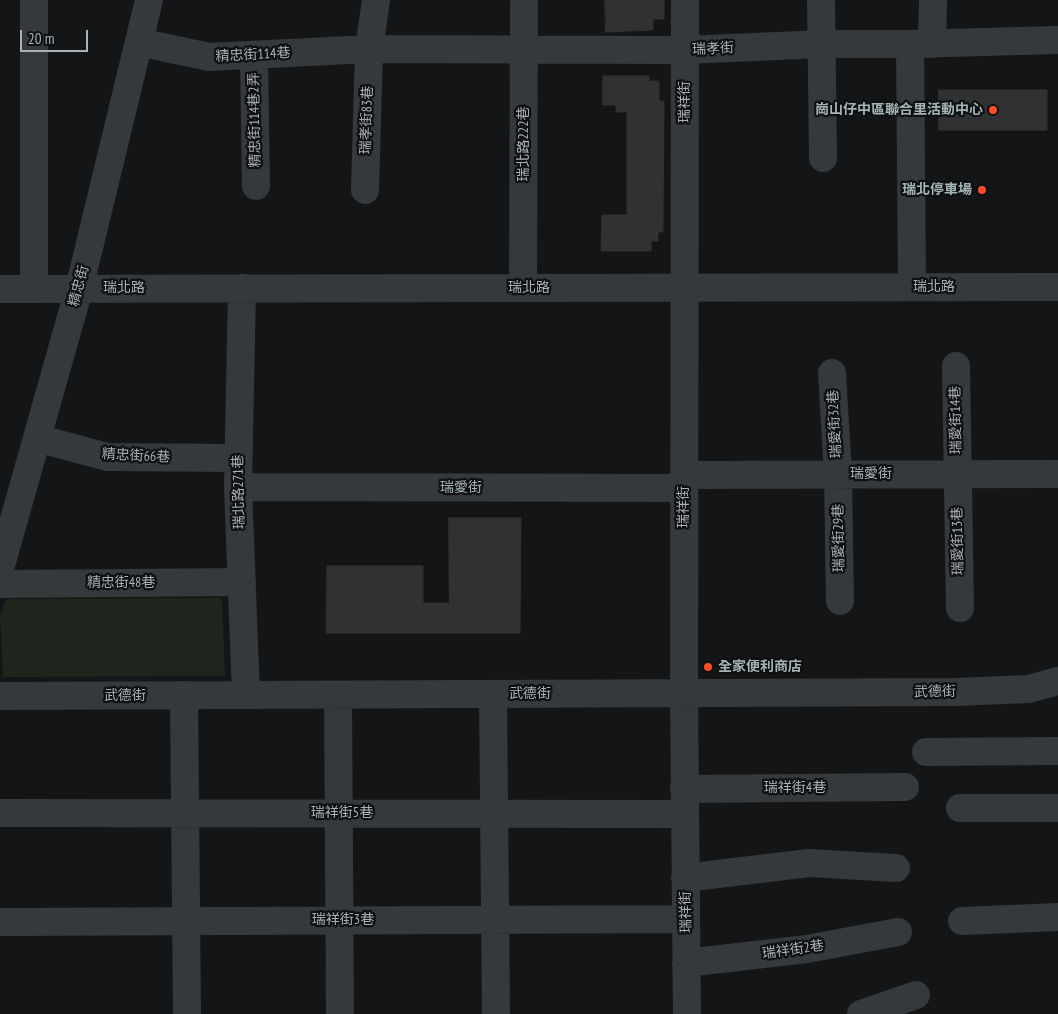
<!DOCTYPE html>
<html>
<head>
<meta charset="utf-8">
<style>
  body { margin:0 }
  #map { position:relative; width:1058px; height:1014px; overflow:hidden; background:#141516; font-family:"PT Sans Narrow",sans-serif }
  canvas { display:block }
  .scale { position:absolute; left:20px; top:30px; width:68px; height:22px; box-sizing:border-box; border:2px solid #a5b3b7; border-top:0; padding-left:6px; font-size:15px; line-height:18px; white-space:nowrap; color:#a5b3b7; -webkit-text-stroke:4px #0f1011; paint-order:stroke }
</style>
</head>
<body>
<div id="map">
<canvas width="1058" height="1014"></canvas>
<div class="scale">20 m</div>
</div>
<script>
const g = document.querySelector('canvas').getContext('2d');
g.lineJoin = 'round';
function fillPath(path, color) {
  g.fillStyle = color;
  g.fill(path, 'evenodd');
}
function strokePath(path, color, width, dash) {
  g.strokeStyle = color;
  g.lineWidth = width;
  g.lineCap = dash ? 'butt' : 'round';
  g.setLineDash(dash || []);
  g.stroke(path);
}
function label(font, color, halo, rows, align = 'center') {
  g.font = font + ' "PT Sans Narrow","Noto Sans TC",sans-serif';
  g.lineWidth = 4.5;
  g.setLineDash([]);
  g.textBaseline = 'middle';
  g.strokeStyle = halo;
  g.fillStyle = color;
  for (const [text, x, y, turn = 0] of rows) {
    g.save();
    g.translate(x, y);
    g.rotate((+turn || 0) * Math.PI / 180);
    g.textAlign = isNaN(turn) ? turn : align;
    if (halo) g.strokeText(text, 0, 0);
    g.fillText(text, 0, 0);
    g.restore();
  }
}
fillPath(new Path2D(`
  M222,598L225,676L3,677L0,616L6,599Z`), '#1f251c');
const building = new Path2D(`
  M605,0H664V19H653V30L606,32Z
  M603,76H649V81H659V101H664L663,232H658V241H651V251H601L602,215H627V112H616V105H603Z
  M939,90H1047V130H939Z
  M449,518H521L520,633H326L327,566H423V603H449Z`);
fillPath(building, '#2f3132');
strokePath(building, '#2e3033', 1);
strokePath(new Path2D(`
  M34,0V289
  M685,0L684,694L687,1014
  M821,0L823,158
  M139,42L209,57L369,49L685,50L823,44H910L1058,40
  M910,44L912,287
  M932,44L933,0
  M254,55L256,186
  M365,190L369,49L376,0
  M242,288L238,487L246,695
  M523,288L524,0
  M0,289L1058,287
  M956,366L960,608
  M832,373L838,474L840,601
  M37,438L107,457L238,458
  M684,475L1058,474
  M238,487L684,488
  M0,569L79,289L149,0
  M0,584L242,582
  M493,694L496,1014
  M184,695L187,1014
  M338,695L340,1014
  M0,696L954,692L1029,689L1058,681
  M926,752L1058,751
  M684,789L905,787
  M960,808H1058
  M0,813L684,814
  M685,878L809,863L896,868
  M962,921L1058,917
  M0,922L686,919
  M686,963L807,949L898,932
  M861,1014L916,995`), '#35393c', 28);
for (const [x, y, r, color] of [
  [993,110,5,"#fd4e26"],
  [982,190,5,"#fd4e26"],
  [708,667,5,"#fd4e26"]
]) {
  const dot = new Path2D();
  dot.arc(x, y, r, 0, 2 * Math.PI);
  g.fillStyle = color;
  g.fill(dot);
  strokePath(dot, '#0f1011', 2);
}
label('14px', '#a5b3b7', '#0f1011', [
  ["瑞孝街",713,49,-3],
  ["精忠街114巷",253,55,-3],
  ["瑞祥街",685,102,-90],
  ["精忠街114巷2弄",255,120,-91],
  ["瑞孝街83巷",367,120,-88],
  ["瑞北路222巷",524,144,-90],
  ["精忠街",79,286,-75],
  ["瑞北路",934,287],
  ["瑞北路",124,288],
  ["瑞北路",529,288],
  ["瑞愛街14巷",956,420,-91],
  ["瑞愛街32巷",835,424,-93],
  ["精忠街66巷",136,456,3],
  ["瑞愛街",871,474],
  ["瑞愛街",461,488],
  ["瑞北路271巷",239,492,-91],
  ["瑞祥街",684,507,-90],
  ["瑞愛街29巷",839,538,-91],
  ["瑞愛街13巷",958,541,-91],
  ["精忠街48巷",121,583],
  ["武德街",935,692,-1],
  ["武德街",530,694],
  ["武德街",125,696],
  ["瑞祥街4巷",795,788],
  ["瑞祥街5巷",342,813],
  ["瑞祥街",686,912,-91],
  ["瑞祥街3巷",343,920],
  ["瑞祥街2巷",793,950,-8]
]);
label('bold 14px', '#a5b3b7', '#0f1011', [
  ["崗山仔中區聯合里活動中心",983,110],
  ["瑞北停車場",972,190],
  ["全家便利商店",718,667,"left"]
], 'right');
</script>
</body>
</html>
